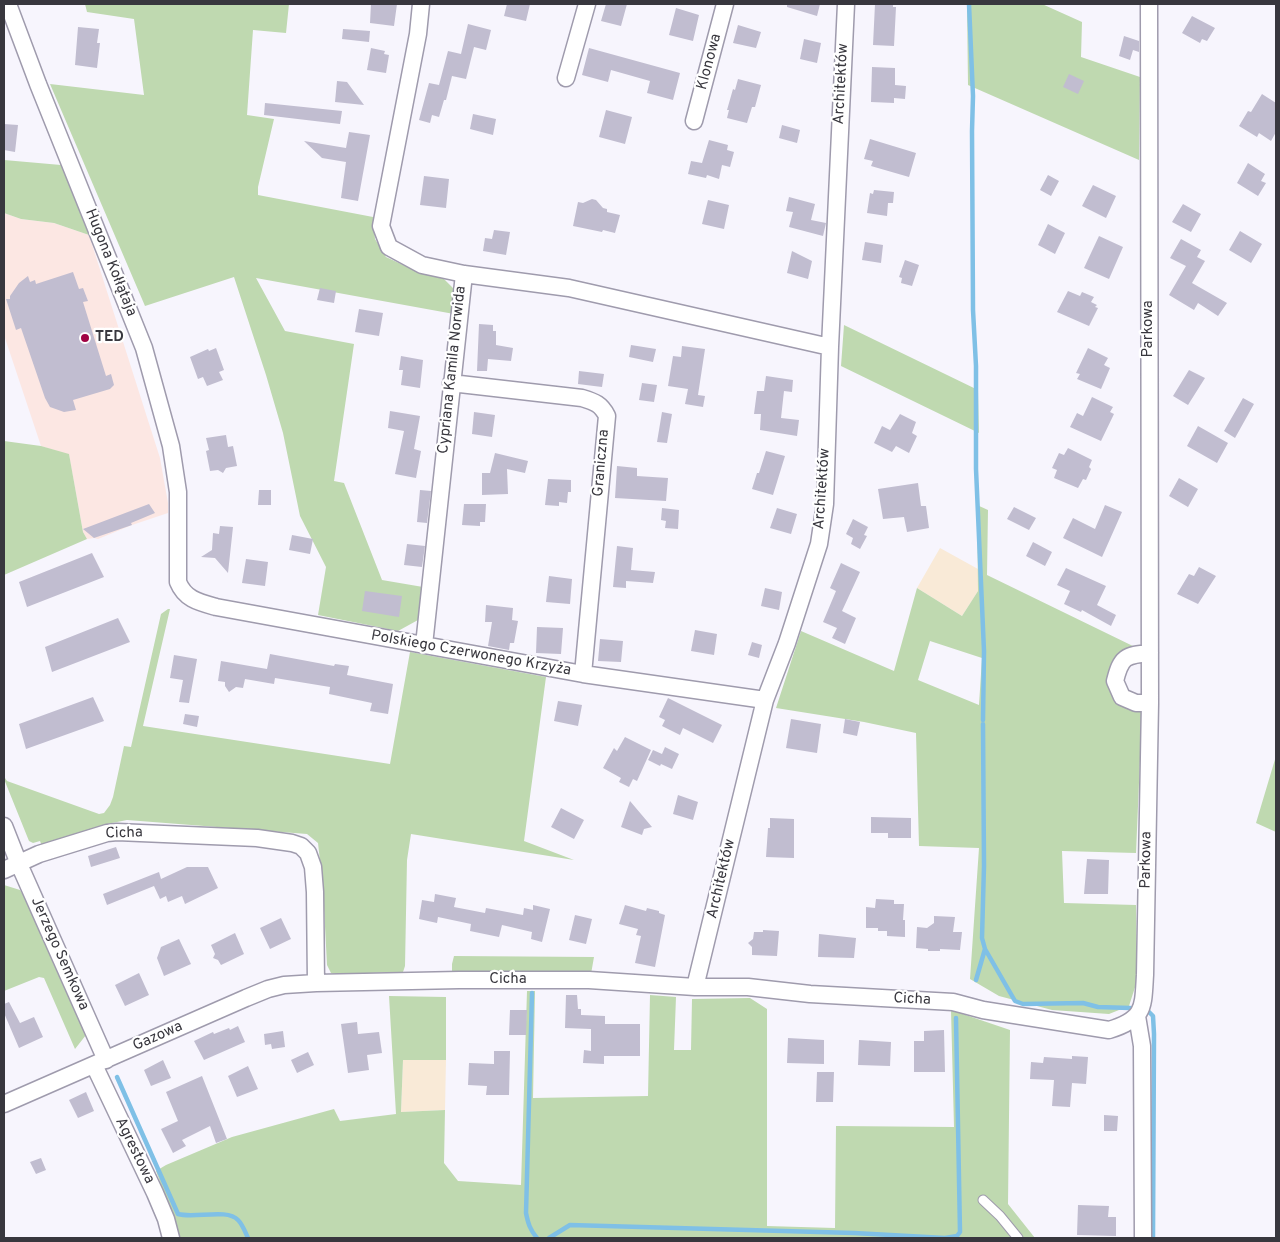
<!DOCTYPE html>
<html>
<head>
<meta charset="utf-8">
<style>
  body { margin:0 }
  #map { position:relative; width:1280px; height:1242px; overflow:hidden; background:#f7f5fd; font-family:Overpass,sans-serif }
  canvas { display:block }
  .frame { position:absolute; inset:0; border:5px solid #38373e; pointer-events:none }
</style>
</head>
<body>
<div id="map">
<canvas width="1280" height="1242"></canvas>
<div class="frame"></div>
</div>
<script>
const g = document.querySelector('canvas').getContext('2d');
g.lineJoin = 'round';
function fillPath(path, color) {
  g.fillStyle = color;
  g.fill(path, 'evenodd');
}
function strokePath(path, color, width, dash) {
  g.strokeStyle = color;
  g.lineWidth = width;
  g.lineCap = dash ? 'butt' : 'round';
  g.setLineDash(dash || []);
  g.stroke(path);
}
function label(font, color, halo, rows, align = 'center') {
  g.font = font + ' Overpass,sans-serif';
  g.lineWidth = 4.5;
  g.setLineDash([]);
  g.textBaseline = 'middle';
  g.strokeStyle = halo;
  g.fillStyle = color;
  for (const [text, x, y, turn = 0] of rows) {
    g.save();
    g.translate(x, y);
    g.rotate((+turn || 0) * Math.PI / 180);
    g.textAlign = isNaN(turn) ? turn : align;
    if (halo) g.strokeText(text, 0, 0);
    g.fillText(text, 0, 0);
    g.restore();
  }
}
fillPath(new Path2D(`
  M4,213L21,219L54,223L89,235L160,458L168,503V513L132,525L98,539L94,538L87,539L83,532L69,455L41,446L4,335Z`), '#fce7e3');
fillPath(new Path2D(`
  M940,548L978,569V591L962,616L917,588Z
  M403,1060H446L445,1110L401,1112Z`), '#f9ead7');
fillPath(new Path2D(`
  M85,4H289L286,33L253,30L247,115L274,119L258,187V195L373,217L375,239L386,257L416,271L443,278L453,288L454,314L256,278L285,331L354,344L334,481L344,483L382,580L423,587L418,620L398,631L318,615L326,567L300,516L283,433L266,375L234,277L145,306L50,84L144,95L134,19L87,12Z
  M967,4H1042L1082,22L1081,57L1140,77L1139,160L968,85Z
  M4,160L61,165L89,235L54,223L21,219L4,213Z
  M844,325L978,390L979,433L841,366Z
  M4,441L41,446L69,454L83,532L87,539L4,575Z
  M977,505L988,510L987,575L1137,648H1130L1119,701L1142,712L1136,853L1062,851L1064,903L1136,905L1137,981L1129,1006L1109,1014L1052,1010L999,996L970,979L979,848L919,846L916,733L864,722L776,708L801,631L894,671L917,588L962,616L978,591ZM930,641L982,658L979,705L918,680Z
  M168,609H170L143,726L390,764L410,652L546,677L524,841L574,860L411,834L407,860L405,966L403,972L336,974L331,973L327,965L323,888L318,843L307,834L127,820L107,824L42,846L40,841L33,843L29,841L4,779L5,778L7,781L99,814L104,813L110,805L113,797L124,746L131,747L161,614Z
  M1276,756V832L1256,823Z
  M4,885L20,890L32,908L54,965L86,1035L75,1049L44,978L39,977L4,991Z
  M454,956L594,957L591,974H452V964Z
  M527,991H535L533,1098L648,1096L650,995L676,997L674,1050H691L692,999L750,998L767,1009V1226L835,1228L836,1126L954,1127L951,1010L1010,1030L1008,1204L1035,1238H178L176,1226L156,1171L166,1165L232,1137L334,1109L340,1121L396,1114L389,996L446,997V1060H403L401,1112L445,1110L444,1163L458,1181L521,1185Z`), '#bfd9b0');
strokePath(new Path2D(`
  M969,4L973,96L972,131L973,310L976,366V469L984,651L983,720
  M983,724L984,866L982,938L985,949L1015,1001L1023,1004L1083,1003L1098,1007L1130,1008
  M976,980L985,949
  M532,993L526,1213C528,1223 530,1230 537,1238
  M1149,1012L1153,1016L1154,1034L1153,1238
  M117,1077L178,1214C194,1219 227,1208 238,1220C243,1225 245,1232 248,1238
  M549,1238L570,1225L854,1233L945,1238L957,1236L960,1232L956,1018`), '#7fc0e6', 4.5);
fillPath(new Path2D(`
  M371,4H397L394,26L370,23Z
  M507,4H530L526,21L504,16Z
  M606,4H627L621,26L601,21Z
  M787,4H820L817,16L787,7Z
  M875,4H893V7H896L894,46L873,45Z
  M676,8L699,15L693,41L669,35Z
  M1192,16L1215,28L1207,41L1202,39L1200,43L1182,33Z
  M468,24L491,30L486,50L474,47L466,79L452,76L446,100H444L439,117L432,115L430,123L419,120L429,83L439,85L448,51L461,54Z
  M738,25L761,32L756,48L733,43Z
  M78,27L99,29L97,43H100L97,68L75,65Z
  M343,29L370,31L369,42L342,39Z
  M1124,36L1139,41V52L1133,50L1130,60L1119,56Z
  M804,39L821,43L817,63L800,59Z
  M371,48L385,51L384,54L389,55L386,73L367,70Z
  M589,48L680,73L673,100L647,93L650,81L611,70L608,82L582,75Z
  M872,67L895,68V85L906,86L905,99L894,98V103L871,102Z
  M1069,74L1084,81L1078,94L1063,87Z
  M738,79L761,85L755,107H752L747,123L727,118L729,110H727L733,89L735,90Z
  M337,81L347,82L364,105L335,102Z
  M1262,94L1276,103V132L1271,141L1259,133L1257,137L1239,126L1248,111L1251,112Z
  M265,103L342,111L340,124L264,115Z
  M606,110L632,117L625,144L599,137Z
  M473,114L496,119L493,135L470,129Z
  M4,124L18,125L15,152L4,150Z
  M782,125L800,130L797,143L779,138Z
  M349,132L370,135L358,201L341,198L346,162L322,158L304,141L346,148Z
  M870,139L916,153L909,177L871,166L873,161L864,159Z
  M709,140L728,145L727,150L734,152L730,167L722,165L719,179L707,175L706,178L688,174L691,161L702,163Z
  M1248,163L1265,174L1261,181L1266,183L1258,196L1237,183Z
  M1048,175L1059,181L1051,196L1040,190Z
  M424,176L449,179L446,208L420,205Z
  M1093,185L1116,196L1106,218L1082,206Z
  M874,190L894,192L893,203H888L887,216L867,213L870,193L873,194Z
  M789,197L815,204L811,220L826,223L823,236L789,227L793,212L786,211Z
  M592,199L596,200L603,208L607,209V212L620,215L615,233L603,230L602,232L573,226L578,202L583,203Z
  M708,200L729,205L724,229L702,224Z
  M1183,204L1201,214L1191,232L1172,222Z
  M1048,224L1065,233L1055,254L1038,245Z
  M494,230L510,232L506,255L483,251L485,238L492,239Z
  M1240,231L1262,244L1251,263L1229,250Z
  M1099,236L1123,247L1109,279L1084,268Z
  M1181,239L1201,250L1197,257L1205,261L1192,283L1227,303L1218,316L1198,303L1194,310L1169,295L1186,266L1170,258Z
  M865,242L883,245L881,263L862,260Z
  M792,251L812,261L808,279L787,273Z
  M905,260L919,265L912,286L901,283L902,278L899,277Z
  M73,272L79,289L83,288L88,301L83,302L106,376L111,374L114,385L110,389L73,400L76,410L64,412L50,407L45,398L21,328L16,330L6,299H10V296L19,283L28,276L30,282L35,280L36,284Z
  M320,288L336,291L334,303L317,300Z
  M1068,291L1080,296L1082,292L1094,297L1091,302L1097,305L1095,307L1098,308L1089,326L1057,312Z
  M359,309L383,313L379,336L355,332Z
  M479,324L493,325V331H496V345L513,348L511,361L488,359L487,371H477Z
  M631,345L656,349L653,362L629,357Z
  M682,346L705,349L698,395L705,396L703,407L685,404L688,389L668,386L673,356L681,357Z
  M216,348L224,370L219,372L223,380L207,386L203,377L198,379L190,357L208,349L209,351Z
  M1088,348L1108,358L1104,365L1110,368L1101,389L1077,379L1080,374L1076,373Z
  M401,356L423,360L420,388L401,385L403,370H399Z
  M1189,370L1205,378L1188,405L1173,396Z
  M579,371L604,374L602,387L578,384Z
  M766,376L793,380L792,392L784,391L781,418L799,420L797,436L760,430L761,414H754L757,391H764Z
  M642,383L657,385L654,402L639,400Z
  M1092,397L1113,407L1110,412L1114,414L1101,441L1070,427L1077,413L1083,416Z
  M1243,398L1254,404L1235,438L1224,431Z
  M390,411L420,416L414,449L421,451L416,478L395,474L404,431L388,428Z
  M474,412L495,415L492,437L472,434Z
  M662,412L672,414L667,443L657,442Z
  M900,414L916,422L912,433L917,436L909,453L896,446L892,452L874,443L882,426L890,430Z
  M1198,426L1228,443L1217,463L1187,446Z
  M226,435L228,447L233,446L237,466L226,468L223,473L218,470L210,471L206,451L209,450L206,438Z
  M1068,448L1092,460L1089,467L1091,469L1086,480L1083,479L1078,488L1054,478L1057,470L1052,468L1059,453L1064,455Z
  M766,451L785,456L773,495L752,489L757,473H759Z
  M495,453L528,461L525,473L507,469L508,494L482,495V473H490Z
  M617,466L637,468V476L668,478L666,501L615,498Z
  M1179,478L1198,489L1188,507L1169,496Z
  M548,479L571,480V492H568L567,503L559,502V506L545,505Z
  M918,483L921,506H926L929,528L907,532L904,517L883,519L878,489Z
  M259,490H271V505H258Z
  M420,490L431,491L427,523L417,522Z
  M149,504L155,513L131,523L132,525L94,538L83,529Z
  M464,504H486L485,522H480V526L462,525Z
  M1105,505L1122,512L1102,557L1063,538L1073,518L1095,529Z
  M1014,507L1036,518L1029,530L1007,519Z
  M662,508L679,510L678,529L665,528L666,521L661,520Z
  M777,508L797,514L791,534L770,528Z
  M853,519L868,527L864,535L867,536L860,549L851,544L853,538L846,534Z
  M220,526L233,527L228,573L215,558L201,557L212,550L213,533L219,534Z
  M292,535L313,539L310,554L289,550Z
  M1033,542L1052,552L1045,566L1026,556Z
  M407,544L425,546L422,567L404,565Z
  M617,546L633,548L631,570L655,572L653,583L626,581V588L613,587Z
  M92,553L104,577L27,607L19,582Z
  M246,559L268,562L265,586L242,583Z
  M841,563L860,572L842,611L856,618L845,644L832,638L837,628L823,622L836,591L830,588Z
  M1199,567L1216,576L1198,604L1177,594L1189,574L1194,576Z
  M1066,568L1106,586L1097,605L1116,615L1111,626L1082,610L1081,612L1064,604L1070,591L1057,585Z
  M549,576L572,579L570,604L546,602Z
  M765,588L782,592L779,610L761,606Z
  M365,591L402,596L399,617L362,611Z
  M486,605L513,608L512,620L518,621L514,643H510L509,650L488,646L492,622H485Z
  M118,618L130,642L52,672L45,647Z
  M537,627L563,628L561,654L536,653Z
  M695,630L717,634L714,655L691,651Z
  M600,639L623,641L621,662L598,661Z
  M752,642L762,645L759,658L748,655Z
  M270,654L334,666L335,664L349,666L347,675L393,684L388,714L370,711L372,703L329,694L330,687L275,678L274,684L245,679L243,688L236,687L229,692L225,686V682L218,681L221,661L267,669Z
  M174,655L197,659L189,703L179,702L183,680L170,678Z
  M93,697L104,721L26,749L19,724Z
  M668,698L722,725L713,743L683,728L680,735L662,726L665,720L659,717Z
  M558,701L582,705L578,726L554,721Z
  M185,714L199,716L197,727L183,724Z
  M791,719L821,724L817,753L786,748Z
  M845,719L860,722L857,736L843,733Z
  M625,737L651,750L637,781L633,779L629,787L619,782L621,778L603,768L614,748L617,751Z
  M665,747L679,754L672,769L661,764L660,766L648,760L653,750L662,754Z
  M678,795L698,802L693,820L673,814Z
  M630,801L652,827L644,829L642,835L621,827Z
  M561,808L584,820L574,839L551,827Z
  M871,817L911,818V838H888V833H871Z
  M770,818L794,819V858L766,857L768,828H770Z
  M116,847L120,858L91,867L88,856Z
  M1087,859L1109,860L1108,894H1084Z
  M187,867H208L218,888L185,904L182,896L168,902L166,896L160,899L154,886L107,905L103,894L159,872L161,879Z
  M435,894L456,898L454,907L485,913L486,908L523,915L524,908L533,910V905L550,909L542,942L531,939L532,932L502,925L499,937L470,931L471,924L438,917L437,923L419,919L422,900L434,902Z
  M876,899L894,900V904H904L903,920H905V937L887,936V931H878V928H866V907L875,908Z
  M625,905L646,911L647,908L659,911V913L665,915L655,967L635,963L641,936L636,935L638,929L619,924Z
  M575,915L592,919L586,944L569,940Z
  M934,916L955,917L953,932H962L960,950L940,949V951H928V949L916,948L917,927L927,928L934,923Z
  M281,918L291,939L270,949L260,928Z
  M763,930L779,931L777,956L752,955V947L748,943L753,939L754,932H763Z
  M235,933L244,954L221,965L218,960L213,958L215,954L211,945Z
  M819,934L856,938L854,958L818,957Z
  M179,939L191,964L164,976L157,958L161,947Z
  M139,973L149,995L125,1006L115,985Z
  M566,995H577L578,1009H581V1015L605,1016V1024H640V1056H604V1064L583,1063L584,1050L591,1051V1029L565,1028Z
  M9,1002L20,1023L34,1017L43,1037L19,1048L4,1013V1004Z
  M510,1010H527L526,1035H509Z
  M357,1022L358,1034L379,1032L382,1053L367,1055L369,1070L348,1073L341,1024Z
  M238,1026L245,1042L204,1060L194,1041L213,1032L214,1034L229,1028L230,1030Z
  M944,1030L945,1072H914V1041H924V1031Z
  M283,1031L285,1047L272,1049L271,1044L265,1045L264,1034Z
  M788,1038L824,1040V1064L787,1063Z
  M859,1040L891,1042L890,1066L858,1065Z
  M494,1051H510L509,1095H486L487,1086L468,1085L469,1063L494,1064Z
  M308,1052L314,1065L297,1073L291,1060Z
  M1072,1056L1088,1057L1086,1084L1072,1083L1070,1107L1052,1106L1054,1080L1030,1079L1031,1062L1043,1063L1044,1057L1072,1059Z
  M163,1060L171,1078L151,1086L144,1070Z
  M248,1066L258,1089L237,1097L228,1076Z
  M817,1072H834L833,1102H816Z
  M202,1076L227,1139L216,1143L210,1126L182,1140L186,1146L173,1153L161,1129L178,1121L166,1092Z
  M86,1092L94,1111L78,1118L69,1100Z
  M1104,1115L1118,1116L1117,1131H1104Z
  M41,1158L46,1170L36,1174L30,1162Z
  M1078,1205L1109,1206L1108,1217H1116V1236L1077,1235Z`), '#c1bdd0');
const lane = new Path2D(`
  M983,1200L1000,1216L1018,1238`);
const street = new Path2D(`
  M8,4L38,84L144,348L171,446L178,492V582C185,599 198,602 216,607L583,674L765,700
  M421,4L418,34L381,226L389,247L422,265L464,274L569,288L830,347
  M566,78L587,4
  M694,121L725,4
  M451,383L582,398C595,402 601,404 607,416L583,674
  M424,645L464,274
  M1150,653C1125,655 1121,657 1115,681L1122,697L1136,703H1150
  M4,826L19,864L106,1060
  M4,870L39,854L107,833L117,832L257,838L292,843L301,846L308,853L313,867L315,892L316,983
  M695,987L765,700L787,643L819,544L825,504L830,347L846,4
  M1137,1016L1142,1046L1143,1238
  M94,1065L155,1193L166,1219L171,1238
  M4,1104L246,998L268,989L284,985L316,983L459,980H589L695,987H748L810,994L953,1002L983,1010L1109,1030C1145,1019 1143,1008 1145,975L1150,703L1149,4`);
strokePath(lane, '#9f9bad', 11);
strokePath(street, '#9f9bad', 19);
strokePath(lane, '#fff', 9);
strokePath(street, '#fff', 16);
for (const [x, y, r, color] of [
  [85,338,5,"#a00243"]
]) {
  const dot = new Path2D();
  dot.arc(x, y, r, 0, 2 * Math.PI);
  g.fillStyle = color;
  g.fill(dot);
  strokePath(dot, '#fff', 2);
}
label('15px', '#38373e', '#fff', [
  ["Klonowa",710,62,-75],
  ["Architektów",842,84,-87],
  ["Hugona Kołłątaja",110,263,68],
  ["Parkowa",1149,329,-90],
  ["Cypriana Kamila Norwida",453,370,-84],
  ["Graniczna",602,463,-85],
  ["Architektów",823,489,-86],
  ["Polskiego Czerwonego Krzyża",471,654,10],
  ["Cicha",124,834,-2],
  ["Parkowa",1147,860,-89],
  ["Architektów",722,879,-77],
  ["Jerzego Semkowa",59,954,66],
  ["Cicha",508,980],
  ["Cicha",912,1000,3],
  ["Gazowa",158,1037,-24],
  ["Agrestowa",134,1151,64]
]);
label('bold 15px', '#38373e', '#fff', [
  ["TED",95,338]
], 'left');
</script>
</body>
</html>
